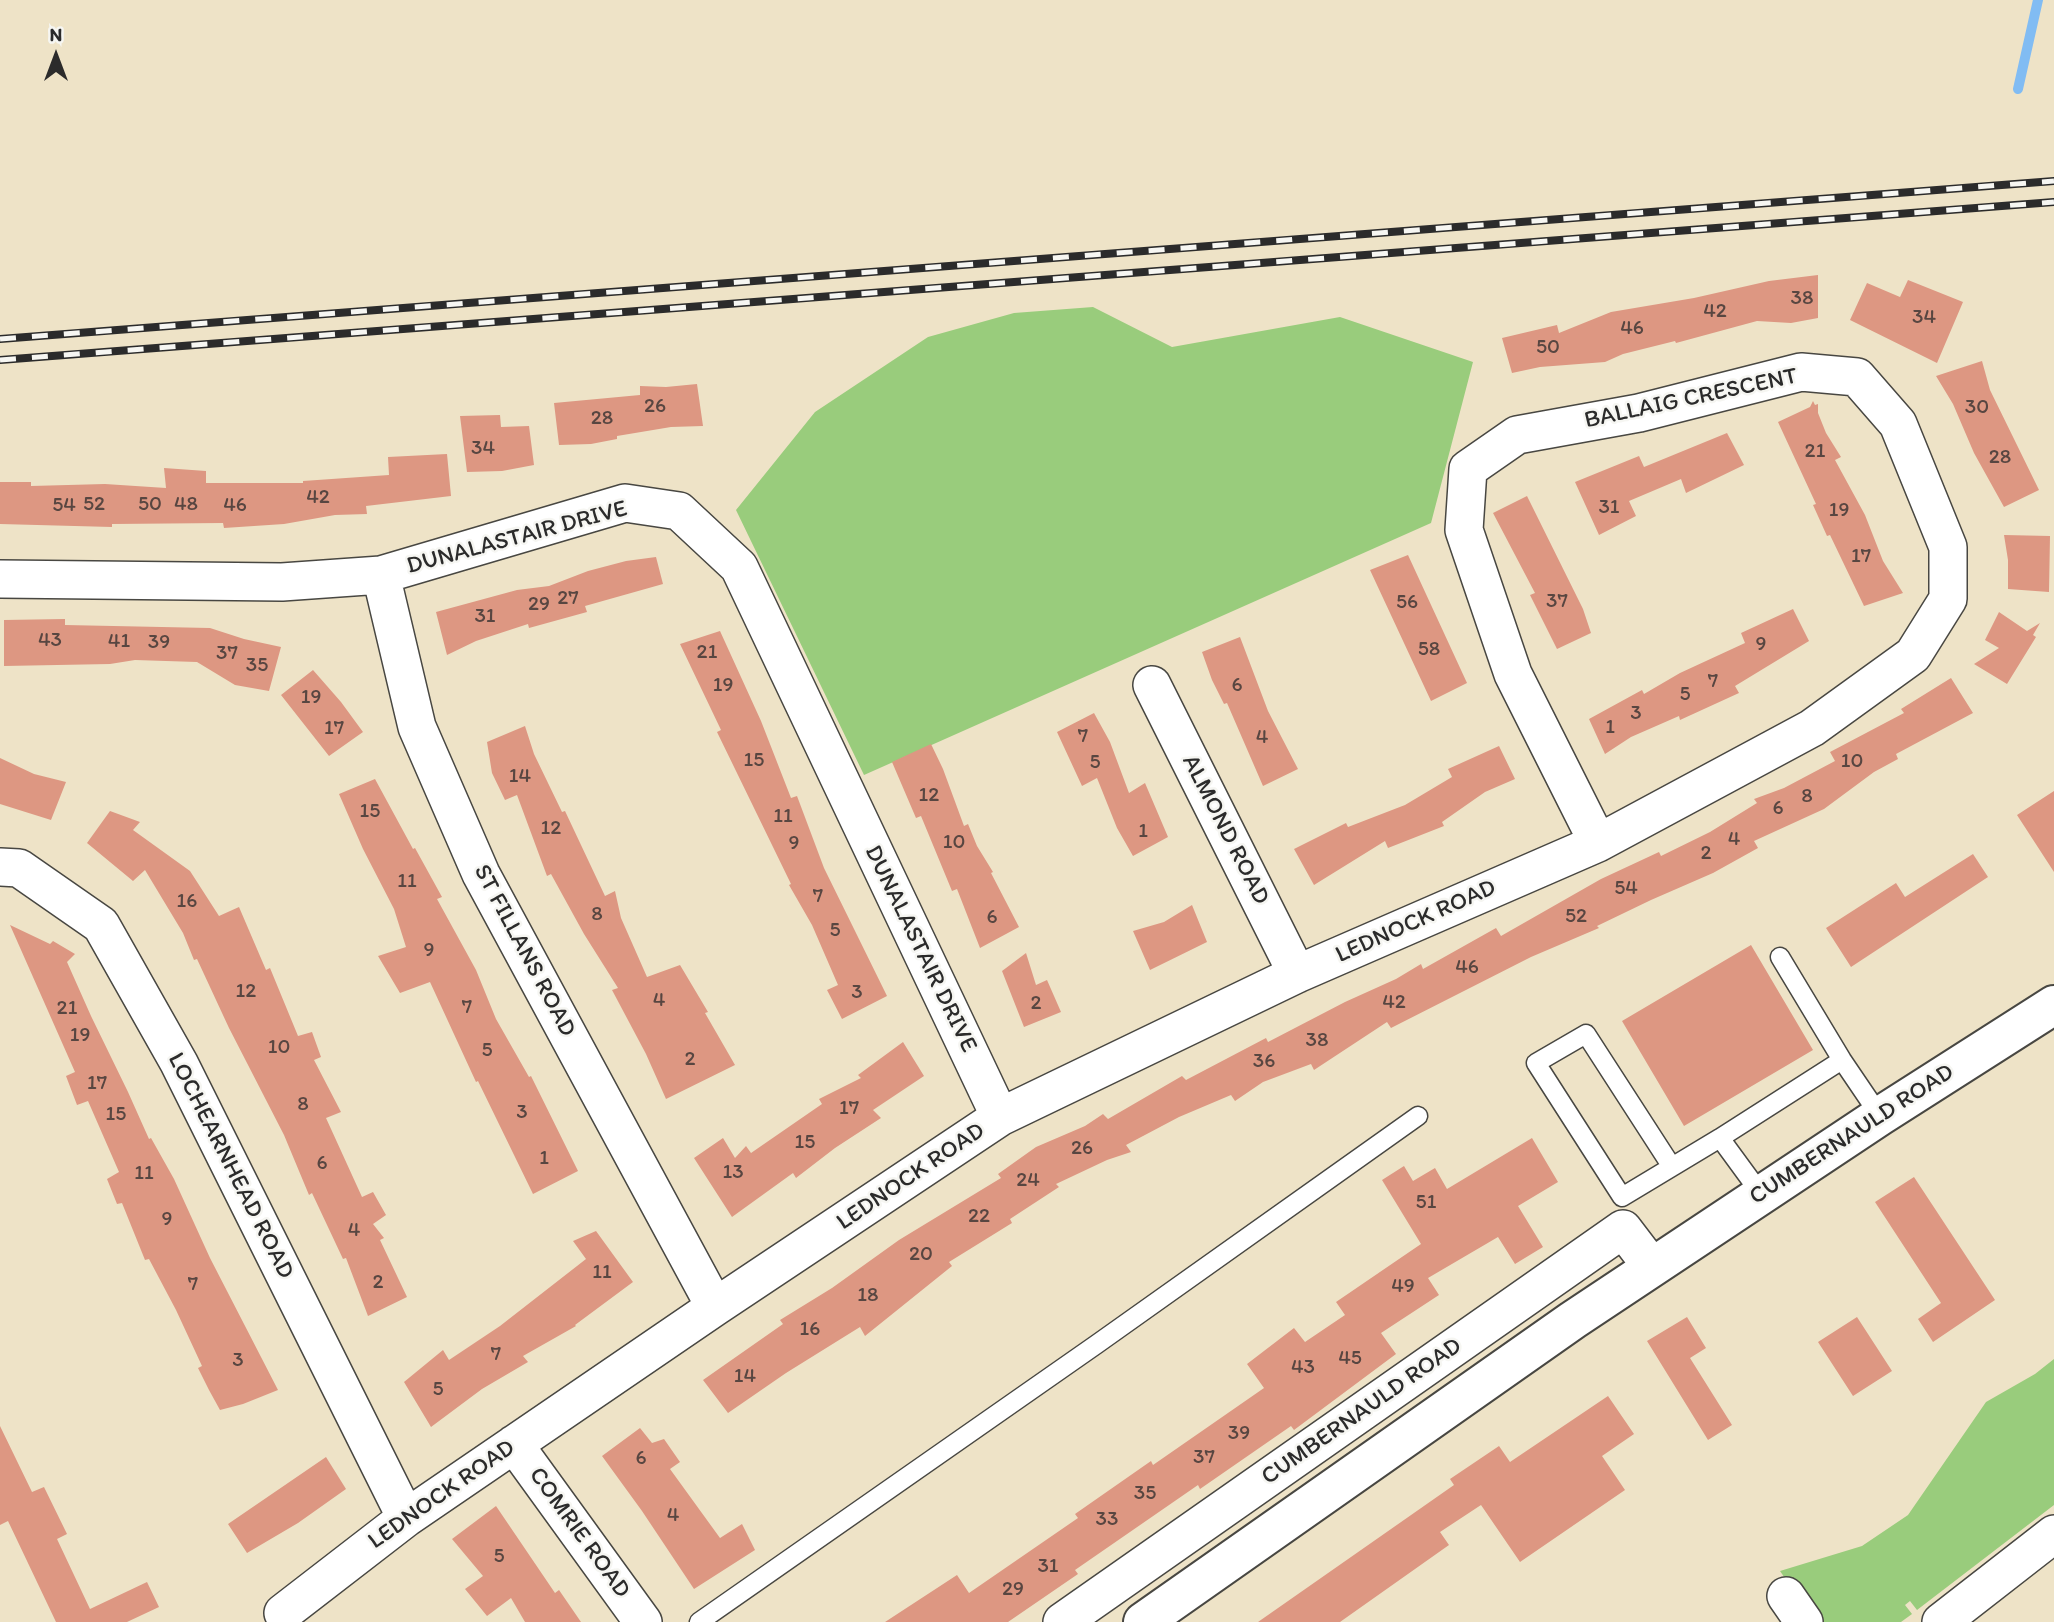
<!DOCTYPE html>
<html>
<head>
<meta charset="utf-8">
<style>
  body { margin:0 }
  #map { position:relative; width:2054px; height:1622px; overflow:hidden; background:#eee3c7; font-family:Itim,sans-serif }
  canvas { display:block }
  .north { position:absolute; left:21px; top:21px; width:70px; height:70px; -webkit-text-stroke:5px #f6f6f2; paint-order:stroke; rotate:0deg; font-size:19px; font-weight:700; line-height:28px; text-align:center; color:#2b2b2b }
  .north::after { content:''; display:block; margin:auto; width:24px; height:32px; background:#2b2b2b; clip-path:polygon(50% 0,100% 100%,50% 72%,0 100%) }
</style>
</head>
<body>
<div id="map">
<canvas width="2054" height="1622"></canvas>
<div class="north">N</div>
</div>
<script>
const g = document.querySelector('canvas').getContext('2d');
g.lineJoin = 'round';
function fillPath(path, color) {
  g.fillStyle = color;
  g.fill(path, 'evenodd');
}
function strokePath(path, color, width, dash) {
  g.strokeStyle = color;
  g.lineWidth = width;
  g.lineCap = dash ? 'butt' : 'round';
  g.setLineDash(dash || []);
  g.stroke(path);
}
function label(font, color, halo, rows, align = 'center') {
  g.font = font + ' Itim,sans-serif';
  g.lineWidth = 5;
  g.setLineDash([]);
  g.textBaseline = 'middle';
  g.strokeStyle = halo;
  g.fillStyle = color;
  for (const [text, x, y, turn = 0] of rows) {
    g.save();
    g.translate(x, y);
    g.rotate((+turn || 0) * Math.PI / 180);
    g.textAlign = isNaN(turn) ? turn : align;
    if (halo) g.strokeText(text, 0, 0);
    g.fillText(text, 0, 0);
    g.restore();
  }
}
fillPath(new Path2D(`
  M1093,307L1172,347L1340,317L1473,362L1431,523L864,775L736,510L815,412L928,337L1014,313Z
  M2054,1359V1505L1917,1610L1910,1601L1905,1605L1912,1614L1901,1622H1815L1780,1571L1862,1546L1908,1515L1986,1402L2035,1374Z`), '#99cc7c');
strokePath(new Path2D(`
  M2018,89L2038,0`), '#81bcf3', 10);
fillPath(new Path2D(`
  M1818,275V318L1791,323L1757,321L1676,343L1675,341L1623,354L1605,362L1540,367L1512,373L1502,338L1557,325L1559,333L1611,312L1694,298L1769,281Z
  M1908,280L1963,302L1937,363L1850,320L1867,283L1900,297Z
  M1982,361L1990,390L2039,490L2004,507L1974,453L1953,404L1936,376Z
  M697,384L703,426L671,427L617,436V439L591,444L559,445L554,403L640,395V386L666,387Z
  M1813,401L1815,405L1818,404V413L1826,433L1841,457L1835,460L1865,515L1883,561L1903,593L1864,606L1830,535L1827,536L1813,505L1816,504L1778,422L1810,407Z
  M500,415L501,427L529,426L534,465L502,471L467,472L460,416Z
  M1727,433L1744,465L1686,493L1681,479L1629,501L1636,516L1599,535L1575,482L1639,456L1644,467Z
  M447,454L451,496L366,506L367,514L335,515L284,524L224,528L223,523L112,524V527L0,524V482H31V486L105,484L166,488L164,468L206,471V483H303V481L389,475L388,457Z
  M1527,496L1583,609L1591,633L1557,649L1530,595L1535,593L1493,513Z
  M2004,535L2050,536L2049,592L2008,589V560Z
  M1408,555L1467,683L1431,701L1370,570Z
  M656,557L663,584L585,606L587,612L529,628L528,624L476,641L447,655L436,612L517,590L549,586L588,571L626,561Z
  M1793,609L1809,641L1735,686L1739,693L1680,720L1679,716L1631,737L1605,754L1589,719L1642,690L1644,694L1680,673L1745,643L1741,633Z
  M1999,612L2027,631L2040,623L2033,635L2036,637L2007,684L1974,664L1999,648L1985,640Z
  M65,619V625L210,628L244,639L281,647L269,691L235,685L197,662L135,660L110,664L4,666V620Z
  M720,631L761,721L791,798L797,796L824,868L887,996L842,1019L827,990L838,985L812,925L789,885L791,884L717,732L721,730L680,644Z
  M1240,637L1268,711L1298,769L1263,786L1227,703L1224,704L1212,680L1202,652Z
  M313,670L341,702L363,732L329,756L281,695Z
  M1951,678L1973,713L1896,754L1898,759L1874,772L1824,809L1754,841L1758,848L1713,873L1651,900L1597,926L1599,928L1531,957L1391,1028L1387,1022L1314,1070L1311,1064L1263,1082L1235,1101L1231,1095L1179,1117L1126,1145L1131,1152L1107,1160L1056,1184L1059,1187L1010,1219L1012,1223L949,1262L952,1266L865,1336L860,1327L786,1373L728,1413L703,1380L783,1324L780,1320L832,1288L899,1240L1001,1178L998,1174L1036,1147L1085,1126L1103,1114L1108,1119L1182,1076L1186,1080L1266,1038L1268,1042L1345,1002L1396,979L1421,964L1423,969L1496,928L1501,936L1601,879L1659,852L1661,856L1710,832L1757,803L1754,799L1784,788L1835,761L1830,752L1904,713L1901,709Z
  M1094,713L1110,742L1129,793L1145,783L1168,837L1133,856L1117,828L1097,778L1082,786L1057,732Z
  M525,726L534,754L562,812L565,811L605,896L615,891L621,918L647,977L680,965L708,1012L705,1013L735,1065L666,1099L646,1054L612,990L618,988L584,934L551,874L547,876L517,795L505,800L492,773L487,742Z
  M931,744L943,769L964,826L968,824L977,846L993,872L991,873L1019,927L980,948L957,889L952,891L921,816L916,818L892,762Z
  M1499,746L1515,779L1485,792L1442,822L1444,826L1388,848L1385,841L1314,885L1294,849L1346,823L1348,827L1405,805L1452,777L1448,769Z
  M0,758L34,774L66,782L51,820L0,804Z
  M375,779L413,849L415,848L442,897L437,899L476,970L496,1019L529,1077L531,1076L578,1171L533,1194L478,1081L476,1082L430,982L400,993L378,956L406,947L394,909L363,849L339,794Z
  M2054,791V872L2017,815Z
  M110,811L140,822L133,830L190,871L219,916L239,907L266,970L270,968L298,1036L312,1032L321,1057L314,1060L341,1112L326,1118L362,1197L373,1192L386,1215L373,1224L384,1238L380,1240L407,1297L368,1316L346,1258L343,1259L312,1193L309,1195L284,1135L229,1028L197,959L194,960L183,933L145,870L133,881L87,843Z
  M1973,854L1988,877L1851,967L1826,928L1896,883L1905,897Z
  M1192,905L1207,942L1150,970L1133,931L1164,922Z
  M10,925L50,944L53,941L75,954L67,962L91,1016L128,1092L149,1139L151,1138L174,1179L210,1258L278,1390L243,1404L220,1410L209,1390L198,1368L202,1366L176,1310L149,1259L145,1260L122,1203L117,1204L107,1179L119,1172L88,1101L77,1105L66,1076L75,1072Z
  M1751,945L1813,1050L1684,1126L1622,1021Z
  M1026,953L1036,985L1047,980L1061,1012L1024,1027L1002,971Z
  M903,1042L924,1076L873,1110L881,1118L835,1148L796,1178L793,1173L732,1217L694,1158L723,1138L735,1158L746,1146L751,1153L822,1104L819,1099L861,1078L858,1075Z
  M1532,1138L1558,1182L1518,1206L1543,1247L1515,1264L1498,1237L1428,1278L1439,1295L1381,1333L1396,1354L1294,1430L1291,1426L1200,1489L1198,1485L1075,1570L1078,1574L1008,1622H885L957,1575L969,1593L1078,1518L1075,1514L1151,1461L1153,1465L1264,1388L1247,1364L1294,1328L1305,1342L1345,1315L1336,1302L1421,1244L1382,1180L1404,1166L1413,1181L1435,1168L1447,1189Z
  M1914,1177L1995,1300L1933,1342L1918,1319L1941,1303L1875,1202Z
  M596,1231L633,1282L575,1325L576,1326L523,1356L528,1362L482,1389L431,1427L404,1382L443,1350L449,1360L500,1326L586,1259L573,1241Z
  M1687,1317L1706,1348L1690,1358L1732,1425L1708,1440L1647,1341Z
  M1857,1317L1892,1371L1853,1396L1818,1342Z
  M1608,1396L1634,1434L1602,1456L1625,1490L1520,1562L1481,1505L1440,1532L1449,1545L1340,1622H1258L1454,1485L1450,1479L1499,1446L1510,1462Z
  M0,1426L32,1492L44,1487L67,1534L57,1539L90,1609L147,1582L159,1607L127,1622H56L8,1521L0,1525Z
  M640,1428L652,1443L664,1439L680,1462L670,1469L720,1538L742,1524L755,1550L694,1589L642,1511L602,1456Z
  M326,1457L346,1489L298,1523L247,1553L228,1524Z
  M496,1506L555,1593L559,1590L581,1622H525L511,1598L487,1616L465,1589L483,1576L452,1539Z`), '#dd9782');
const lane = new Path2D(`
  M1780,957L1842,1060L1880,1116
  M1720,1138L1842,1060
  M1672,1167L1586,1034L1536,1063L1622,1197L1720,1138L1761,1194
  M699,1622L1097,1344L1418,1116`);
const street = new Path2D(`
  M381,575L417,727L481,874L715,1307
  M0,579L282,582L381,575L625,503L679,511L739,567L1000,1117
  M1152,685L1297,974
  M0,867L19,868L101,925L179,1063L406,1518
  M514,1444L643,1622
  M1786,1596L1804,1622
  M283,1613L406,1518L715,1307L1000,1117L1297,974L1598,843L1812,728L1913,655L1948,599V547L1898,424L1857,377L1801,372L1639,413L1517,435L1468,469L1464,530L1513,674L1598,843
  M1062,1622L1623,1229L1652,1267
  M1941,1622L2054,1534`);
const primary = new Path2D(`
  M1143,1622L1573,1320L1880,1116L2054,1005`);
strokePath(lane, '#484742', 21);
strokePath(street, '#484742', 40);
strokePath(primary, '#484742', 42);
strokePath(lane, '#fff', 18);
strokePath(street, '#fff', 37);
strokePath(primary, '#fff', 38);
const rail = new Path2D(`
  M0,339L2054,181
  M0,360L2054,202`);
strokePath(rail, '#2b2b2b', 8);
strokePath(rail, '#f6f6f2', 5, [16]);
label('21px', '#584641', null, [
  ["38",1802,299],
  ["42",1715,312],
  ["34",1924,318],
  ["46",1632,329],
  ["50",1548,348],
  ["26",655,407],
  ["30",1977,408],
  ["28",602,419],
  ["34",483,449],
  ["21",1815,452],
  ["28",2000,458],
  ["42",318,498],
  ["52",94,505],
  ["50",150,505],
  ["48",186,505],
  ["54",64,506],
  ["46",235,506],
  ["31",1609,508],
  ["19",1839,511],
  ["17",1861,557],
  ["27",568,599],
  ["37",1557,602],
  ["56",1407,603],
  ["29",539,605],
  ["31",485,617],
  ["43",50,641],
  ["41",119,642],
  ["39",159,643],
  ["9",1761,645],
  ["58",1429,650],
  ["21",707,653],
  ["37",227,654],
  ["35",257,666],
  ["7",1713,682],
  ["19",723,686],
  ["6",1237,686],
  ["5",1685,695],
  ["19",311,698],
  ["3",1636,714],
  ["1",1610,728],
  ["17",334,729],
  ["7",1083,737],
  ["4",1262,738],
  ["15",754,761],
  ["10",1852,762],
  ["5",1095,763],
  ["14",520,777],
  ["12",929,796],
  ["8",1807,797],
  ["6",1778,809],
  ["15",370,812],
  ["11",783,817],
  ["12",551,829],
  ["1",1143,832],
  ["4",1734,840],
  ["10",954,843],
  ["9",794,844],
  ["2",1706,854],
  ["11",407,882],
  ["54",1626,889],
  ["7",818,897],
  ["16",187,902],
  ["8",597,915],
  ["52",1576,917],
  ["6",992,918],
  ["5",835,931],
  ["9",429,951],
  ["46",1467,968],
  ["12",246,992],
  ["3",857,993],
  ["4",659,1001],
  ["42",1394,1003],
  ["2",1036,1004],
  ["7",467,1008],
  ["21",67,1009],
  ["19",80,1036],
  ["38",1317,1041],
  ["10",279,1048],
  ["5",487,1051],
  ["2",690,1060],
  ["36",1264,1062],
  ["17",97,1084],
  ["8",303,1105],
  ["17",849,1109],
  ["3",522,1113],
  ["15",116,1115],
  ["15",805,1143],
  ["26",1082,1149],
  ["1",544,1159],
  ["6",322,1164],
  ["13",733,1173],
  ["11",144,1174],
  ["24",1028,1181],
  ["51",1426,1203],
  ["22",979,1217],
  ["9",167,1220],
  ["4",354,1231],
  ["20",921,1255],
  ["11",602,1273],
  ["2",378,1283],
  ["7",193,1285],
  ["49",1403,1287],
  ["18",868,1296],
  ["16",810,1330],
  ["7",496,1355],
  ["45",1350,1359],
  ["3",238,1361],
  ["43",1303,1368],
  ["14",745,1377],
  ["5",438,1390],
  ["39",1239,1434],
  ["37",1204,1458],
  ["6",641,1459],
  ["35",1145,1494],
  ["4",673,1516],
  ["33",1107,1520],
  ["5",499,1557],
  ["31",1048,1567],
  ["29",1013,1590]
]);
label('24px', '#2b2b2b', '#f6f6f2', [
  ["BALLAIG CRESCENT",1691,399,-12],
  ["DUNALASTAIR DRIVE",517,538,-15],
  ["ALMOND ROAD",1225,830,63],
  ["LEDNOCK ROAD",1416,922,-24],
  ["DUNALASTAIR DRIVE",920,949,64],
  ["ST FILLANS ROAD",524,951,62],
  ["CUMBERNAULD ROAD",1852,1135,-33],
  ["LOCHEARNHEAD ROAD",230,1166,63],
  ["LEDNOCK ROAD",911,1177,-34],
  ["CUMBERNAULD ROAD",1362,1412,-35],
  ["LEDNOCK ROAD",442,1495,-35],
  ["COMRIE ROAD",579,1533,54]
]);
</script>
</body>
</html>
